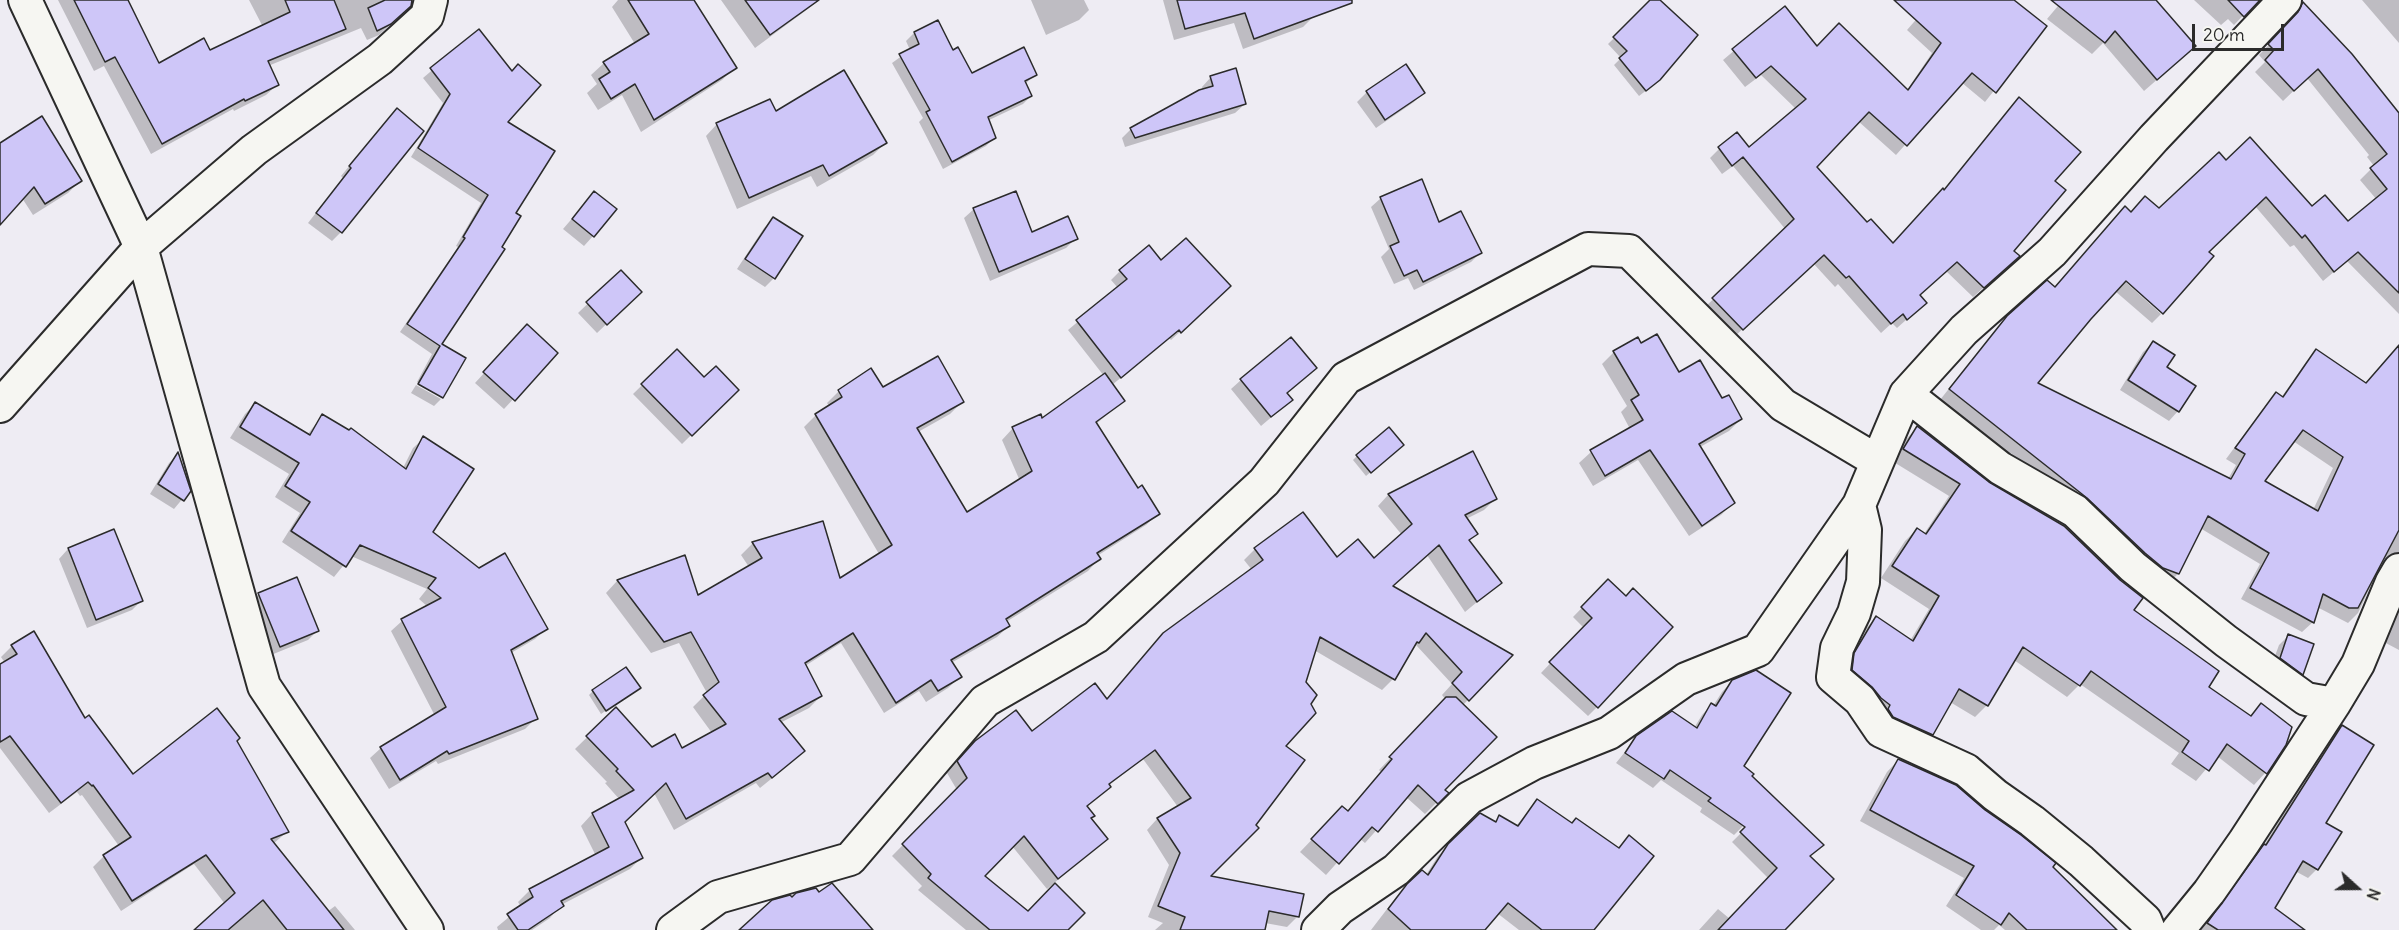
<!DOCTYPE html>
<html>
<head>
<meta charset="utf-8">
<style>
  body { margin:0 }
  #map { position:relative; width:2399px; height:930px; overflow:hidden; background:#eeecf3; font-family:Delius,sans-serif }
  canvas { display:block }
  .north { position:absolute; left:2327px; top:858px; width:60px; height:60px; -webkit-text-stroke:4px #f6f6f2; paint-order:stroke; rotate:111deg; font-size:16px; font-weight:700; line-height:24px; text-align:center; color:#2b2b2b }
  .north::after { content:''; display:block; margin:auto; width:21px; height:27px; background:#2b2b2b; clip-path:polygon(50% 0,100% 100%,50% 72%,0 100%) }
  .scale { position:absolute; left:2192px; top:24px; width:92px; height:27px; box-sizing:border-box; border:3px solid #2b2b2b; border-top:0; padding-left:8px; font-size:18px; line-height:21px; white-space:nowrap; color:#2b2b2b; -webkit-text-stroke:4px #f6f6f2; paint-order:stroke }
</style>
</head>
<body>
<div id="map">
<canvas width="2399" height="930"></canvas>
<div class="north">N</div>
<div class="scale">20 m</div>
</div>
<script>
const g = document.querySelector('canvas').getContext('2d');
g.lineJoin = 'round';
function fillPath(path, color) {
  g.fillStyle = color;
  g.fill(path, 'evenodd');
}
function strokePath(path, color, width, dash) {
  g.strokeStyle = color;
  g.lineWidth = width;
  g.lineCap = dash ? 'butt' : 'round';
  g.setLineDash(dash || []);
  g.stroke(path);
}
fillPath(new Path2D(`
  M58,0H126L158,65L209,52L263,27L249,0H410L398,17L379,35L367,40L361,28L268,66L277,85L266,95L234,111L233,109L151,154L104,66L94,71Z
  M618,0H692L735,67L722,80L641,132L622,95L598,110L587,93L597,84L591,75L604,63L635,44L612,7Z
  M721,0H820L755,48Z
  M1031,0H1084L1089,10L1079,20L1046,35Z
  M1163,0H1308L1314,16L1303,27L1243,49L1234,23L1174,40Z
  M1653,0H1658L1652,86L1639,96L1614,65L1621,58L1608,44Z
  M1933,0H2012L2045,26L1985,102L1961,82L1896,155L1858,121L1815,167L1867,224L1893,245L1943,191L2019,99L2053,181L2012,252L2008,266L1973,297L1946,271L1919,296L1915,312L1897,328L1892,323L1881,333L1838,284L1835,287L1813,263L1732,339L1704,308L1786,230L1733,166L1722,174L1710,158L1719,149H1748L1796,109L1761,75L1745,87L1723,60L1785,8L1817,48L1907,90L1932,53L1907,30Z
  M2063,0H2154L2182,58L2144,91L2103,43L2092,54L2047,19Z
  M2194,0H2258L2234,25L2228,19L2221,25Z
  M2362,0H2399V43Z
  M2302,4L2399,121V314L2347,261L2323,281L2294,245L2290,247L2255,206L2122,275L2120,277L2161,314L2152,323L2115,291L2035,384L2228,479L2236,465L2226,459L2266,405L2277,394L2281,398L2306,362L2316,351L2365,385L2399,345V566L2388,562L2381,564L2358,613L2348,623L2317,607L2313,622L2302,632L2241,599L2260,564L2200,528L2178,574L2167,584L2077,508L1940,400L1992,334L2003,323L2054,288L2115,219L2131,213L2159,210L2226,162L2312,208L2348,223L2377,200L2360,180L2374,166L2367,157L2369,155L2307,78L2283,101L2255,72L2265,62L2259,55L2288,25L2292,14ZM2293,441L2333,468L2313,510L2262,482Z
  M937,22L952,52L972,74L1035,75L1025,84L1031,96L1023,104L987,121L994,138L986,146L943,169L919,122L923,118L892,63L910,50L906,41L914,33Z
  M478,31L512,73L506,122L514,213L440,345L464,359L442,398L417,382L432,354L400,332L458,247L456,246L481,203L411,157L443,103L423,78Z
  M1211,77L1245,104L1235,113L1125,147L1122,138L1131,129L1203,91L1202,87Z
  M1367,92L1423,93L1414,102L1376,128L1357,102Z
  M775,113L885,143L873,155L817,187L811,176L737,209L706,136L717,124Z
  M387,120L341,232L332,241L308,223L343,178L341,176Z
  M0,145L80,181L68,193L33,215L22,198L0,223Z
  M594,193L593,236L584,246L563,229Z
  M1381,198L1438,224L1480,253L1471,262L1414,290L1408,278L1394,284L1381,257L1389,249L1371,207Z
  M974,209L1031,234L1076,238L1066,248L990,281L964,218Z
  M773,219L774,278L765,287L737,269L764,228Z
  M1160,262L1220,295L1171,340L1169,338L1112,385L1123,401L1096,424L1138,490L1158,514L1146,525L1097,556L1099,559L1088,571L1006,622L1009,626L997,637L951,663L960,677L948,688L926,702L919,691L884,713L841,643L805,666L821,696L809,708L780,723L803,750L792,762L760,788L756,783L674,830L654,793L623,822L641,858L630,869L561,905L550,918L532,930H498L497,927L521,907L518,902L530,890L596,856L581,826L592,814L620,800L605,783L607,782L575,749L616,709L652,748L682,750L712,733L693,707L707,693L679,643L651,653L606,593L617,581L684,557L697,597L749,567L741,555L753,543L822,522L839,580L879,554L804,427L816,415L829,406L827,403L839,391L882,389L962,402L950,414L918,432L967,515L1020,481L1002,440L1013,428L1042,421L1104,376L1068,330L1118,288L1111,280L1120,271Z
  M621,272L640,292L597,333L578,313Z
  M518,336L556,353L504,409L475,383Z
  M2153,343L2165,368L2178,411L2169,421L2120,390L2143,352Z
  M1641,345L1678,374L1722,400L1741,419L1729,431L1700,447L1733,503L1721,515L1689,536L1638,460L1593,486L1579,463L1591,452L1630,429L1621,412L1627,406L1602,364L1614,352Z
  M677,351L704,379L737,390L682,444L633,394Z
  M1241,380L1286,393L1281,409L1261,426L1231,389Z
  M416,385L441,399L434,406L411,393Z
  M255,404L307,435L322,416L403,468L413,448L424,438L431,532L546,628L535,639L511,653L536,718L525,729L438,764L436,761L389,789L370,758L381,748L435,716L391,631L402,621L428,607L419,599L427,589L351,556L334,577L282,542L300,513L275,497L289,474L230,438L245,414Z
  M1917,428L2132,611L2207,687L2250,716L2261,705L2284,744L2265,773L2254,785L2217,756L2196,781L2171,764L2179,753L2080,684L2067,697L2014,660L1987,705L1975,717L1950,702L1932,734L1920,746L1860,698L1843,666L1864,630L1876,618L1910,641L1929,609L1881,578L1905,541L1917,529L1924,534L1949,496L1892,461L1906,439Z
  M1398,449L1366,476L1353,460L1357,456Z
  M1472,453L1495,499L1484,510L1466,519L1476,534L1469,541L1500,583L1465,612L1427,555L1391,587L1511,656L1462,706L1443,791L1446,793L1425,814L1406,797L1365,843L1359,838L1326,875L1300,852L1342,808L1347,812L1381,772L1379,770L1446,700L1442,695L1452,684L1416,645L1410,651L1393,679L1382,690L1314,650L1284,746L1208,877L1298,916L1287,927L1265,923L1264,930H1155L1163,923L1148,917L1169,865L1147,830L1157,819L1178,807L1143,759L1108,786L1086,807L1090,819L1106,839L1053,884L1083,913L1067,930H966L918,890L922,886L892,856L957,790L947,773L964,754L1031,733L1106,701L1252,570L1244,560L1255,549L1337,559L1374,560L1402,535L1378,506L1388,495ZM1012,846L1047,889L1053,884L1054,886L1028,913L983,876Z
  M179,454L189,491L174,509L150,494L169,463Z
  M113,531L141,601L132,610L87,628L59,559L68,549Z
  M1608,581L1597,707L1588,716L1541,673L1584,628L1573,617Z
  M259,594L317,631L308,640L271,655L250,603Z
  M2399,601V650L2382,641Z
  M2288,636L2302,674L2293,683L2271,667L2279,645Z
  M12,646L85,720L133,776L235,741L288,831L273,844L327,912L335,906L355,930H196L225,904L194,864L121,911L93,867L104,856L119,846L82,795L80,796L77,792L49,813L0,748V665L5,663L1,657Z
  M1732,681L1742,767L1809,857L1783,930H1699L1718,909L1730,919L1768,878L1732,842L1746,828L1744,825L1734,835L1700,812L1702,808L1661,780L1653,788L1616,763L1637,737L1694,728L1702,715L1711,705L1713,706L1722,692Z
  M639,688L601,714L589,695L593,691Z
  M2342,727L2317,869L2308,878L2295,871L2273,909L2274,930H2201L2261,850L2333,736Z
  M1898,760L1955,787L2053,864L2051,867L2098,930H2005L1999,925L1994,930H1981L1946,906L1964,878L1860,821L1887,772Z
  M1537,801L1571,825L1618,849L1629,837L1593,930H1519L1497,913L1483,930H1371L1397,896L1422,872L1426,875L1438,856L1480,814L1494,822L1500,817L1516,826Z`), '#0003');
const building = new Path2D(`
  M74,0H128L159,63L204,38L210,50L290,12L285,0H334L346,29L268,61L279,85L245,101L244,99L162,144L115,57L105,62Z
  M385,0H412L411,6L391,24L377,31L368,8Z
  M628,0H694L737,68L654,120L635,84L611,99L599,79L610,72L603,62L649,34Z
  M745,0H819L770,35Z
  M1177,0H1352V3L1254,39L1245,13L1185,29Z
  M1650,0H1660L1698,35L1660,80L1646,91L1619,58L1627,51L1613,37Z
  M1894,0H2014L2047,26L1996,93L1972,73L1907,146L1869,112L1817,167L1867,222L1871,219L1893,243L1943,188L1944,190L2019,97L2081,152L2055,181L2066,190L2014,251L2020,256L1984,288L1957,262L1920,295L1927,303L1907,320L1903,314L1891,324L1849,276L1846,278L1824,255L1743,330L1712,298L1794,219L1743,157L1732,166L1718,147L1737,132L1749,147L1806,99L1771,66L1756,78L1732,49L1785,6L1817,46L1839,23L1908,90L1941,43Z
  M2051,0H2156L2196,46L2157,80L2115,31L2105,43Z
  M2228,0H2260L2244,17Z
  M2303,2L2352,54L2399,113V293L2358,252L2334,272L2305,235L2302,238L2266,197L2209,252L2214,256L2163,314L2126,281L2091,319L2038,383L2231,479L2245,454L2235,448L2276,392L2283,397L2316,349L2366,383L2399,345V530L2358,608H2349L2323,594L2314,623L2250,588L2269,553L2208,516L2179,574L2163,568L2145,553L2087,498L1949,389L2007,316L2047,280L2055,287L2125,206L2131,212L2145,196L2159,208L2219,152L2226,160L2250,137L2312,206L2325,195L2348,221L2387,189L2370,168L2387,154L2318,69L2294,91L2265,60L2274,50L2268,44L2298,12ZM2303,430L2343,457L2318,511L2265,481Z
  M938,20L953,50L958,47L972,73L1024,47L1037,75L1025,81L1032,96L988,117L996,138L952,162L926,112L930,110L899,54L919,44L914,32Z
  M479,29L512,71L518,64L541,85L508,122L555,151L516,213L521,216L502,247L505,249L442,344L466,358L443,398L418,384L440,346L407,324L465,238L463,237L488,195L418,148L450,94L430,68Z
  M1406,64L1425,93L1385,120L1366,91Z
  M1236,68L1246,104L1135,138L1130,128L1199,90L1213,86L1210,76Z
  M844,70L887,143L829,176L823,165L749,198L716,123L770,99L776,111Z
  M397,108L424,131L342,233L316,213L351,168L349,166Z
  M42,116L82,181L45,204L34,187L0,225V143Z
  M1422,179L1439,222L1461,211L1482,253L1423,282L1417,270L1404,276L1390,246L1399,242L1380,197Z
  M594,191L617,209L594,237L572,219Z
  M1016,191L1032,232L1068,216L1078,239L999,272L973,208Z
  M773,217L803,236L775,279L745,259Z
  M1186,238L1231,286L1181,333L1179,330L1121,378L1076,320L1127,279L1119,270L1149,245L1161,260Z
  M621,270L642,292L607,325L586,302Z
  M527,324L558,353L515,401L483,372Z
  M1657,334L1679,372L1700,360L1722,398L1729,395L1742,419L1699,444L1735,503L1702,526L1650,450L1605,476L1590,450L1643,420L1631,400L1639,395L1613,351L1638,337L1641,343Z
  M1291,337L1317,368L1287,393L1293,400L1271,417L1240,379Z
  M2153,341L2175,355L2167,367L2196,386L2179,412L2128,380Z
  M677,349L704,377L716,366L739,390L692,436L641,384Z
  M938,356L964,402L917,428L967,512L1032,471L1012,427L1041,414L1042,418L1105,373L1125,401L1096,422L1138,488L1142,485L1160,514L1097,553L1101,559L1006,619L1010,626L951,660L962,677L938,691L931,680L896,703L853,633L805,663L822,696L779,719L805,751L772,778L768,773L686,819L666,783L625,822L643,858L561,901L564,906L528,930H518L507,914L533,897L529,889L609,847L592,813L634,790L616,771L618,769L586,736L616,707L652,747L675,734L682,748L726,724L703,695L719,682L691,632L664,642L617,580L685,555L698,595L762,558L752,542L823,521L840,578L892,545L815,414L842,397L838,390L871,368L883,387Z
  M255,402L310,435L322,414L349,430L351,428L406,469L423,436L474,469L433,532L479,568L505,553L548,629L511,650L538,719L449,754L447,751L400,780L380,747L446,707L401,619L441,598L428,588L436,578L360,545L346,567L291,531L310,502L285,486L299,463L240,427Z
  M1917,426L1989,482L2064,526L2120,580L2143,598L2134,610L2219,671L2209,687L2251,716L2261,703L2292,727L2286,745L2267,774L2227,744L2209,771L2182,752L2189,741L2091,671L2080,686L2023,647L1988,706L1959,689L1933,735L1893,717L1888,709L1890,705L1881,698L1872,687L1852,670L1854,653L1876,616L1913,641L1939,596L1892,566L1917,528L1926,534L1960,484L1903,449Z
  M1389,427L1404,445L1371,473L1356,455Z
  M1473,451L1497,499L1465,515L1478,534L1469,540L1502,583L1477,602L1439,545L1393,586L1513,655L1469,701L1452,683L1462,672L1426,633L1419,643L1417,642L1395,680L1320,637L1306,682L1317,695L1311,704L1316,713L1286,746L1305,760L1256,825L1259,828L1211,876L1304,894L1299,917L1269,911L1265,930H1180L1185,917L1158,906L1180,853L1157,818L1191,798L1155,750L1109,784L1111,787L1087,806L1095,816L1091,818L1108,839L1058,879L1024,836L985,876L1028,911L1055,883L1085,913L1068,930H990L928,878L931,874L902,844L967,778L957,761L975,741L1016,710L1032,731L1095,683L1107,699L1163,633L1263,560L1254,548L1303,512L1337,557L1358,539L1374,558L1412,524L1388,494Z
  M178,452L191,491L184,501L158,484Z
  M114,529L143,601L96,620L68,548Z
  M297,577L319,631L280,647L258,593Z
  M1608,579L1626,596L1633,588L1673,627L1598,708L1549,662L1592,618L1581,607Z
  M34,631L85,718L89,715L133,774L217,708L240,738L237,741L289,832L271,839L344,930H287L263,900L228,930H194L235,893L206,855L132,901L103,855L131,837L93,785L92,786L88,782L61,803L10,736L0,742V664L17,654L11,645Z
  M2288,634L2314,644L2303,675L2280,658Z
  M626,667L641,688L606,711L592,690Z
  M1756,670L1791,693L1744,766L1754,774L1752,776L1824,845L1810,856L1834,879L1785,930H1718L1777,868L1740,832L1745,827L1708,801L1711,798L1670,770L1664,779L1625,753L1636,736L1672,711L1697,728L1711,703L1716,706L1732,680Z
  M1446,697H1456L1497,737L1445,790L1449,793L1438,804L1418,785L1378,832L1372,827L1339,864L1311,839L1342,806L1348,811L1392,759L1389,757Z
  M2342,725L2374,745L2326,823L2342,832L2318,870L2303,861L2275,908L2305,930H2218L2207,923L2264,844L2266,845Z
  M1898,759L1956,785L1985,810L2021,835L2056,863L2053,867L2117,930H2027L2009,913L2001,925L1956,895L1974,866L1870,810Z
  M1537,799L1572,823L1576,818L1619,848L1629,835L1654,856L1594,930H1542L1508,903L1485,930H1411L1388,909L1407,884L1422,870L1428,875L1448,844L1480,813L1496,822L1499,815L1518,826Z
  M832,883L873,930H739L772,900L790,895L792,897L796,893L816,888L819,892Z`);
fillPath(building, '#cec6f8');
strokePath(building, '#2b2b2b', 1.5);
const minor = new Path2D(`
  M25,0L141,247L264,686L427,930
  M1906,394L2000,468L2075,511L2133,567L2226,641L2306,699L2334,704
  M0,406L141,247L254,150L380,59L427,16L431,0
  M1859,505L1865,530L1863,582L1854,613L1837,648L1833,677L1860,700L1881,731L1966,770L1995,795L2032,821L2081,861L2145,920L2149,930
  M673,930L718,897L850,859L985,701L1096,637L1264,482L1346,378L1588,249L1629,251L1783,405L1877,461
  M1318,930L1340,908L1396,870L1469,798L1534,763L1609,733L1686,679L1758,650L1859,505L1906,394L1964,330L2052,252L2154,138L2285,0
  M2178,930L2209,892L2244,842L2334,704L2358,664L2392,582L2399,570`);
strokePath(minor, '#2b2b2b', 36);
strokePath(minor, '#f6f6f2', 32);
</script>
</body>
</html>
